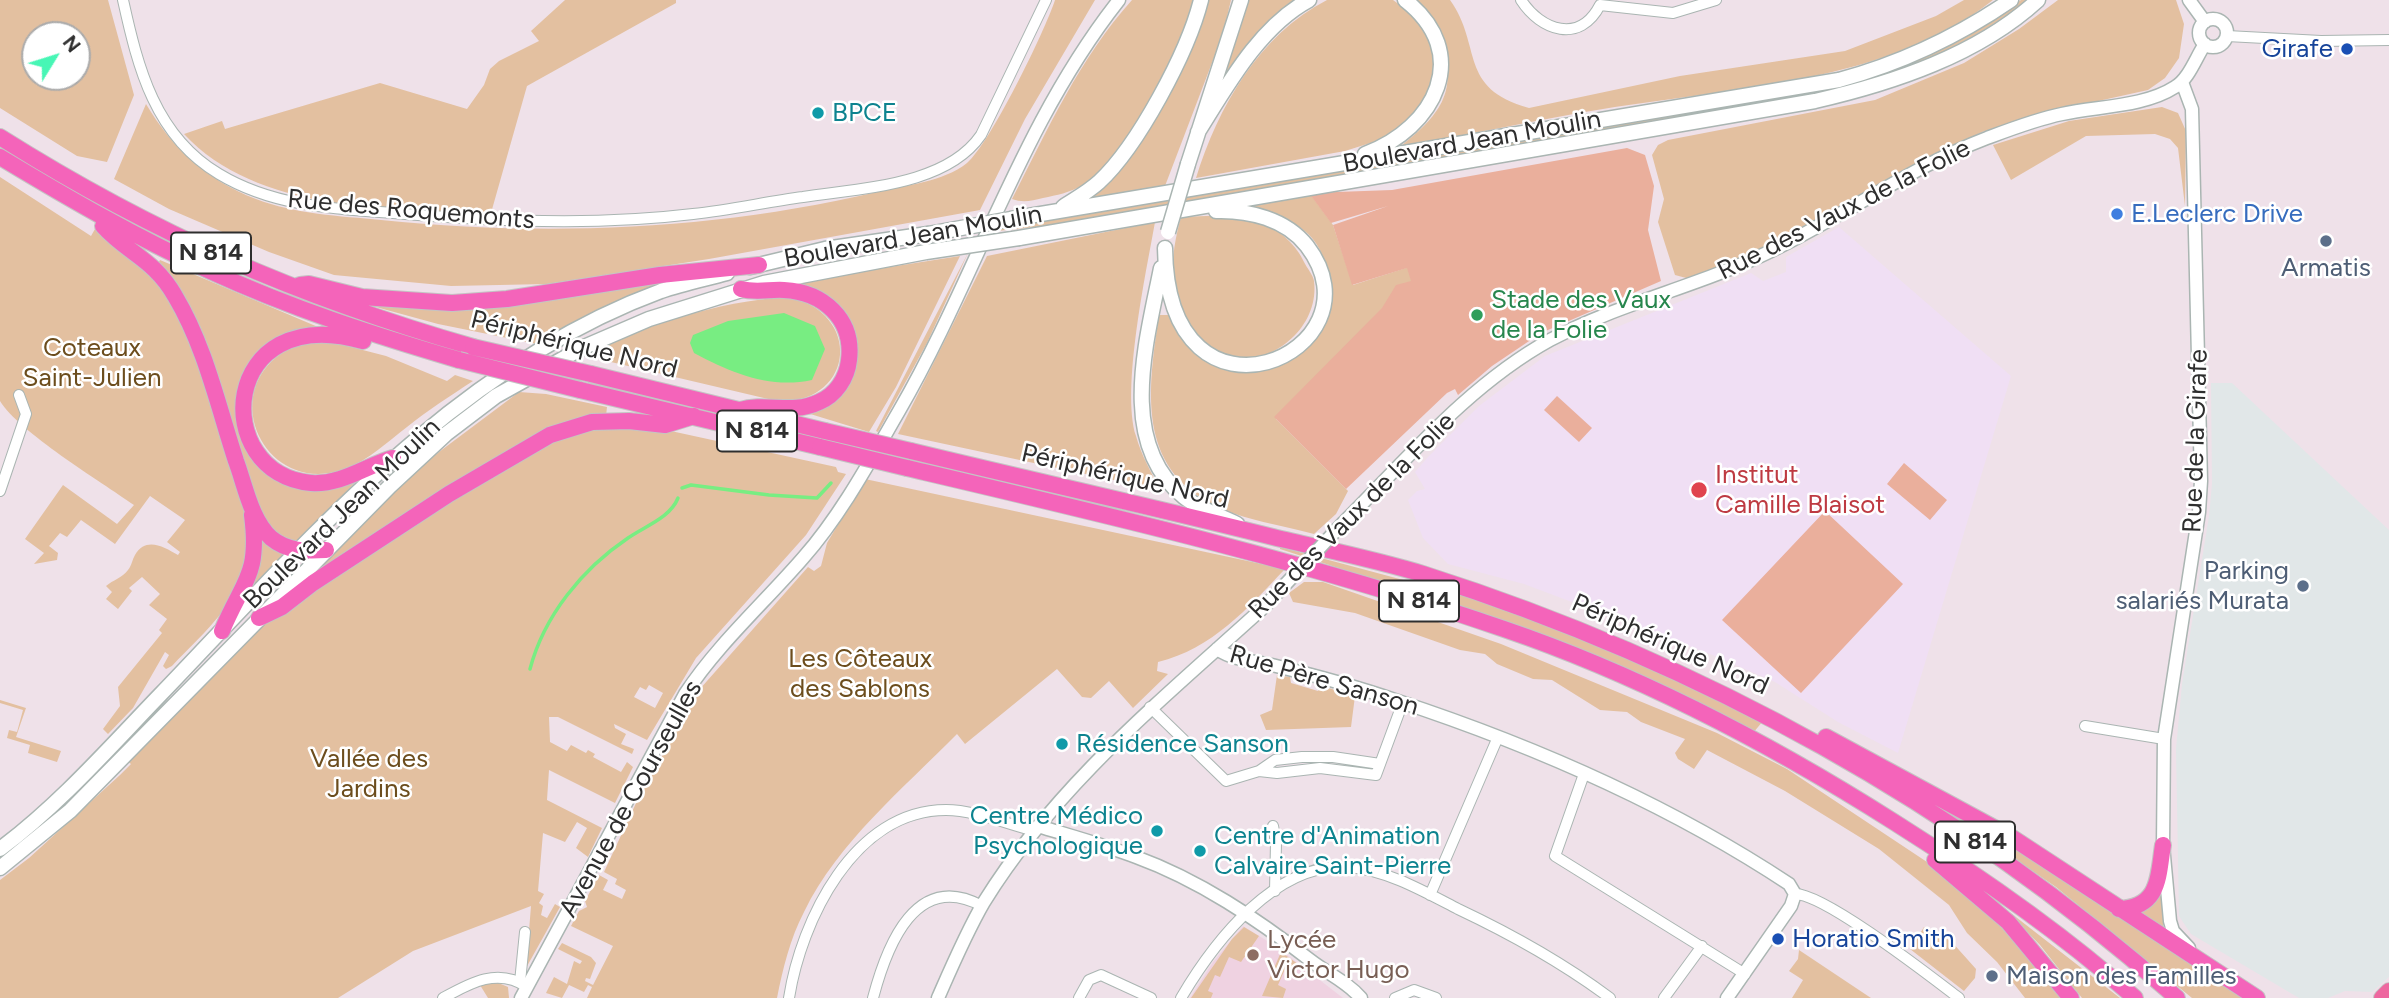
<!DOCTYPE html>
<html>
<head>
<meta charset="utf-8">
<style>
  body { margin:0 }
  #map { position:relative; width:2389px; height:998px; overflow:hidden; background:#efe1e9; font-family:Figtree,sans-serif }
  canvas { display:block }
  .north { position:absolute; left:21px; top:21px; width:70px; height:70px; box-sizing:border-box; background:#fff; border:2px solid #ababab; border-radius:50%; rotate:52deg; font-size:19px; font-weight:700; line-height:28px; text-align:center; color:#2e2e2e }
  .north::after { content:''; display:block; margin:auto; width:24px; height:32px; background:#47f6b5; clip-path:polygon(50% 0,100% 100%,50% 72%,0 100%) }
</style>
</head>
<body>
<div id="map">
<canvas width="2389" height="998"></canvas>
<div class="north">N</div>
</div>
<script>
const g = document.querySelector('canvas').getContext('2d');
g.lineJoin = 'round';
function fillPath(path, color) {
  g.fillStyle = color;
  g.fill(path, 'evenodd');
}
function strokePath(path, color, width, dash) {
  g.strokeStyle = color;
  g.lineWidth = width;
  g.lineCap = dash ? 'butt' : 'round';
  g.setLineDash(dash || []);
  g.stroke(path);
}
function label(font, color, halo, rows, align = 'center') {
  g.font = font + ' Figtree,sans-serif';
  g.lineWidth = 5;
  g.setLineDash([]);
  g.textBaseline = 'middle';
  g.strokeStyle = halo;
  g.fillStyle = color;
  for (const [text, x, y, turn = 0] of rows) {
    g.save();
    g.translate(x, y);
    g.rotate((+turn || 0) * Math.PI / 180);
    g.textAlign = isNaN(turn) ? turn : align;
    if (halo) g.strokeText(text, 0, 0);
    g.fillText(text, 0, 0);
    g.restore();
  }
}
fillPath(new Path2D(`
  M2211,383H2232L2389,530V977L2372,992L2345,991L2328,998H2299L2191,934L2179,916L2176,749L2182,684L2209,516L2212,484Z`), '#e1e7e8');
fillPath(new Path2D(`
  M1243,926L1277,947L1343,998H1190L1213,962Z`), '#efd2e1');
fillPath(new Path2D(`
  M1839,227L2011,376L1898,753L1838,722L1775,682L1710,654L1524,584L1448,564L1423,538L1408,500L1417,491L1425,489L1415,472L1428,457L1479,406L1545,356L1751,273L1763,281L1786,272V257Z`), '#f0dff4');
fillPath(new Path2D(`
  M0,0H108L134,95L107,162L77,156L0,108ZM35,35H77V77H35Z
  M565,0H676V3L527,86L491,213C391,210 256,212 184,134L222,121L225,129L380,83L467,109L484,85L490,69L499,61L539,41L531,31Z
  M1055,0H1095L1025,119L980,210L709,259L547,284L451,286L334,275L269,252L169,209L114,179L146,104C172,148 208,181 256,199C295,214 340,216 381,220C547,237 715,230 877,192C906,185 943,182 967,163C990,144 1045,31 1055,0Z
  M1132,0H1197C1175,54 1132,152 1083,185C1069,193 1057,195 1043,198C1031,201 1023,203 1012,199C1048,129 1079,59 1132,0Z
  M1208,0H1231L1223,34L1165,186L1081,202L1146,133L1174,87Z
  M1249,0H1296L1222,84L1221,80Z
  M1327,0H1393L1418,18L1431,44L1436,74L1425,104L1402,130L1383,139L1345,151L1196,178C1218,107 1259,35 1327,0Z
  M1415,0H1450C1483,46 1457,88 1529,108L1680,76L1845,51L1936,16L1964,0H1993C1889,83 1730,88 1603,109C1535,120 1468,135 1400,147C1439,115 1459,94 1441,41C1436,25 1428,11 1415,0Z
  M2021,0H2028C1967,46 1910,69 1837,91L1055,225L997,231L998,228L1788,94L1972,33Z
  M2058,0H2176L2184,24L2179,58L2165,78L2148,90L2035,115L1982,132L1735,262L1690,279L1675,275L1658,222L1664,199L1652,155L1658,145L1668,140L1875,100L1964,63L2019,29Z
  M2162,107L2178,113L2186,131L2185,206L2178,148L2170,139L2155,134L2086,136L2011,180L1993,145L2069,121Z
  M0,177L91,236L95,229C117,244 138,259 156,280C187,318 253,500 249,549C246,598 204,632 172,666L166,669L163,666L169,655L165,652L133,708L108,734L103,729L120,706L118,687L162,633L159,630L167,619L149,605L160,594L142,577L129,588L132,591L118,609L106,599L112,592L106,586C113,580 122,578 128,570C132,565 132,560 135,555C146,536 164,547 178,555L180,552L167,542L185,520L150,496L115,544L81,520L67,537L60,533L49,546L58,553L57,560L34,564L44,553L25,539L63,485L117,524L134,505C100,481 19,432 0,401Z
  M1311,195L1333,225L1353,285L1409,267L1413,283L1276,419L1348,491L1336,514L1314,534C1284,526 1242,519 1215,506C1136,467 1148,389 1159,315H1170C1197,362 1235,388 1287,361C1303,353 1321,337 1327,319C1330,311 1328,297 1328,288C1328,270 1324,252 1312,238C1295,219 1270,213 1246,204Z
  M1231,215C1242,218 1253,219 1263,223C1280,230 1297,246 1304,262C1307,268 1313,275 1314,281C1321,335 1254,380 1208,349C1202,346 1198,338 1194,333C1166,298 1170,257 1181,217Z
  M1155,222C1146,273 1121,389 1136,436C1141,455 1152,473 1160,490L898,434L987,256Z
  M968,253L927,343L878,432L876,431Z
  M960,256L896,387L869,432L807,413L834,398L853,336L788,283Z
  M160,260L318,327C303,332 286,335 272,342C240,358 227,413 245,443C252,455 284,475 296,485L359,478L296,545L283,541L263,518L198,327L188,303L159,262Z
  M698,275L593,313L537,344L438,324L365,304L447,310L483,309Z
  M789,297C861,313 856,400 781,402L577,354C646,327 714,301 789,297Z
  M328,341L386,356L447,381L455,375L473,381C450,396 428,410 407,427C387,442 369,460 345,469C265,498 215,391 287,350C299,343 314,343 328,341Z
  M519,392L546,394L607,407L606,416H593L309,580L313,572L423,464Z
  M648,426L836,467L838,472L846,474L806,535L696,658L647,740L614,724L615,728L626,734L621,744L634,749L632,754L558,717H549L550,742L567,751L571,745L586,753L588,750L595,754L593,757L621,772L627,762L633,767L615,803L549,770L547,800L602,828L588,857L576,848L587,828L577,822L565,842L543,833L538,891L544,894L539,903L543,906L541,915L547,918L555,904L560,907L526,968L531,906L413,951L338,998H0V880L29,858L120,775L131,764L126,760L276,613L523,453L576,431ZM649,685L663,693L655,708L634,697L640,687L646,690Z
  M865,479L1285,569C1248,608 1212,649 1158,662L1157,671L1168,674L1133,708L1109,681L1091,698L1082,697L1057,669L965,744L957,734C903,789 838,842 804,912C790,939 783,968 777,998H587L592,987L588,985L584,992L569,985L562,998L546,993L554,977L567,984L574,961L580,964L582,961L558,949L562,943L591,957L596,963L590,979L586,978L585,981L593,985L613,946L571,926L579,911L587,907L585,901L599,875L608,880L603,890L622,899L626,890L615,884L617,879L604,872L637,801L699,690L808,567L814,571L821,566L827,543Z
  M257,526L289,553L249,594Z
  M1280,547L1478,600L1614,650L1763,721L1753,733L1437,600L1280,549Z
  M1304,582H1323L1501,644L1717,733L1787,769L1927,862L1990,915L2048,979L2060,998H2025L1997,962L1967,933L1949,905L1879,849L1785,791L1707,750L1694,769L1678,759L1675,753L1685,739L1641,722L1627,712L1600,710L1552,680L1533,679L1497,664L1485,654L1460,650L1355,613L1293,602L1289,593Z
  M1277,675L1290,677L1291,683L1318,691L1322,686L1355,696L1351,727L1266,730L1260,715L1272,710Z
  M0,700L26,708L16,737L61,751L57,762L28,753L30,745L7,738L9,730L17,732L23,710L0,703Z
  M1929,798L2038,862L2244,998H2192L2056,887L1927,799Z
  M2161,886L2165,917L2163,927L2137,912Z
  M2003,907L2120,998H2082L2040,945Z
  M1244,927L1259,936L1241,962L1229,957L1220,977L1215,975L1208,991L1213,993L1211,998H1191L1232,939Z
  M1924,927L1951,941L1976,969L1975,978L1964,991L1910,949Z
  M1799,950L1871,998H1792L1803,980L1789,971L1798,959Z
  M1281,952L1298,964L1294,972L1285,969L1278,985L1286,989L1283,998L1262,996Z
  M496,982L508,987L509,998H488L480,985Z`), '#e3c0a0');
fillPath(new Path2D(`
  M1627,148L1645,155L1654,186L1648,230L1661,281L1541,333L1492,366L1458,395L1455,389L1447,393L1346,489L1274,417L1382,308L1396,285L1411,281L1407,268L1352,285L1333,225L1388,206L1331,223L1309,193L1392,190Z
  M1557,396L1592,428L1579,442L1544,410Z
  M1904,463L1947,500L1930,520L1887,484Z
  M1825,511L1903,584L1801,693L1722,620Z`), '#eaaf9c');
fillPath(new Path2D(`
  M784,313L815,326L825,349L812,380C769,389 732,373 694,353L690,343L693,335L728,321Z`), '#78ed82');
strokePath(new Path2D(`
  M682,488L691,485L769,495L817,498L831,483
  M530,669C544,616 582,569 628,538C645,526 670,518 678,498`), '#78ed82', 3.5);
const minor = new Path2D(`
  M123,0C138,68 155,136 219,174C272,206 333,209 393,213C492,221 594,226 693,214C730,210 766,202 803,197C860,188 946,186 981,135L1046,0
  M1521,0C1541,31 1580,44 1600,5L1673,13L1716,0
  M2227,36L2321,41L2389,40
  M0,491L26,414L19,395
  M1150,707L1226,781L1259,771L1275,760L1302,757H1333L1380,764
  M2085,726L2164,739
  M1259,771L1277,773L1320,768L1376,775L1403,702
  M1584,774L1555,856L1745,974
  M1273,826L1276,842L1275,891
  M1795,894C1825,894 1930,976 1959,998
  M1430,895L1498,737
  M520,982L525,932
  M443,998C470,983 498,967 527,987
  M789,998C801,921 854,810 946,810C974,810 1007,824 1035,831
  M873,998C887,945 916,870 982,906
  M1079,998L1089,980L1101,975L1151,998
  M1181,998C1214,942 1276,861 1349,867C1387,870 1425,892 1458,909C1511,934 1563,963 1610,998
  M1395,998L1414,990L1436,998
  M1664,998L1702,946`);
const tertiary = new Path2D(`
  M2189,0L2205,22
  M2199 33a14 14 0 1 1 28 0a14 14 0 1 1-28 0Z
  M2182,82L2192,109L2201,481L2199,512L2164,739L2163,845L2170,921L2173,931L2189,948
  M1344,522C1408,458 1470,384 1550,340C1620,303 1699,286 1771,251C1844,216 1911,167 1987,138C2011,129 2037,119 2062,114C2098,106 2144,107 2175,87C2189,79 2196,57 2205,44
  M1217,649C1233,660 1253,661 1272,665C1313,675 1355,686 1395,700C1532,745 1668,804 1789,884L1795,894L1791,906L1727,998
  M1038,826C1071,836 1104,845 1136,857C1199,880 1257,919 1310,960C1328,974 1346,981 1361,998
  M521,998L685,694C718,644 764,603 803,558C841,515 870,461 899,411C977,276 1021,124 1119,0
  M938,998C952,966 966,933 984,902C1057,784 1164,698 1265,606`);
const secondary = new Path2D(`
  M1198,132C1227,86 1259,27 1309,0
  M1365,154C1436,128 1473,53 1405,0
  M1188,164L1241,0
  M1063,207C1075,199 1088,192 1099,182C1138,146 1188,52 1201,0
  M1011,219L1839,80C1902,63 1957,37 2011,0
  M1019,238L1815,101C1893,83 1978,55 2038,0
  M1165,248C1167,449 1388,352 1307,246C1286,219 1249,210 1216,211
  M750,267L825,249L928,234
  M1161,268C1147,340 1116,443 1184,497C1199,509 1219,515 1237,524
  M0,849C59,805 109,748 160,695C308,541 454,367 661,291C682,284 705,279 727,273
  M0,868L70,811L390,486L446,434L496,396L584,347L649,319L764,283L926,252`);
const primary = new Path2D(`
  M2382,998L2389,991`);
const trunk = new Path2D(`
  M0,137C154,234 299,297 473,347
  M0,157C68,198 137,238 210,271C290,308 374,335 459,360
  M103,226C127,253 154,259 175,296C205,346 218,406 236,461C245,485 251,520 271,538C288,552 306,551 326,550
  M300,285L309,284L362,297L452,303L507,299L660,275L759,265
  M363,341C219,300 209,474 311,483C341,485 366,466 393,458
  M591,374L825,431
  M580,390L820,447
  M740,410C766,402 792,415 819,402C836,395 847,378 849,360C854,319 823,292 784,290C770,289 756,293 741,289
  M911,451C1031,480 1153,507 1273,537C1323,549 1374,559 1423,574C1700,662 1960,805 2177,998
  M907,468C1107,515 1310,562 1504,629C1642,676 1771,744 1894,822C1978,875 2061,932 2135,998
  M259,618L282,607L313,583L449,494L550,435L592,422L629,421L665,425L694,416
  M222,631C243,580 260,576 252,515
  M1826,737L2011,837L2257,998
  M1935,860L2008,922L2071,998
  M2119,909C2160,907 2158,877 2163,845`);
strokePath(minor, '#aab5b2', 12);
strokePath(tertiary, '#aab5b2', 15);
strokePath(secondary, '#aab5b2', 17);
strokePath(primary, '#c4c4c4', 18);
strokePath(trunk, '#c4c4c4', 18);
strokePath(minor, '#fff', 10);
strokePath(tertiary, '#fff', 12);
strokePath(secondary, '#fff', 14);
strokePath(primary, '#ee679f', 16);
strokePath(trunk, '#f464ba', 16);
const tertiaryBridge = new Path2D(`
  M1265,606L1344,522`);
const secondaryBridge = new Path2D(`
  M1168,232L1188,164
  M928,234L1011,219
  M926,252L1019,238`);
const trunkBridge = new Path2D(`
  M473,347L591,374
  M459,360L580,390
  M825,431L911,451
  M820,447L907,468`);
strokePath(tertiaryBridge, '#aab5b2', 15, []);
strokePath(secondaryBridge, '#aab5b2', 17, []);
strokePath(trunkBridge, '#c4c4c4', 18, []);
strokePath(tertiaryBridge, '#fff', 12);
strokePath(secondaryBridge, '#fff', 14);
strokePath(trunkBridge, '#f464ba', 16);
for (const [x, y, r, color] of [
  [2347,49,7,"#1a4fb4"],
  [818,113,7,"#0f9aa8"],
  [2117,214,7,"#3f7fe0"],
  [2326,241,7,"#5c6f8a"],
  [1477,315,7,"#2e9e5b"],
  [1699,490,9,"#e0444e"],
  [2303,586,7,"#5c6f8a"],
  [1062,744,7,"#0f9aa8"],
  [1157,831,7,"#0f9aa8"],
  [1200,851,7,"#0f9aa8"],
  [1778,939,7,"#1a4fb4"],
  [1253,955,7,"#8d6e63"],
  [1992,976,7,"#5c6f8a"]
]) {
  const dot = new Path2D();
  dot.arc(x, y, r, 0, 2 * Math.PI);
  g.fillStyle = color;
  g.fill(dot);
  strokePath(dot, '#fff', 2.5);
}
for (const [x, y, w] of [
  [211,253,80],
  [757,431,80],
  [1419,601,80],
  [1975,842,80]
]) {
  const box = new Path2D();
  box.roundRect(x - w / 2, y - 20.5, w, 41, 5);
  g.fillStyle = '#fff';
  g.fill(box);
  strokePath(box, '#2e2e2e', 2);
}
label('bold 24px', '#2e2e2e', null, [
  ["N 814",211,253],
  ["N 814",757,431],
  ["N 814",1419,601],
  ["N 814",1975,842]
]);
label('26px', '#164399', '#fff', [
  ["Girafe",2333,49],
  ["Horatio Smith",1792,939,"left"]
], 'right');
label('26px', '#0d838f', '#fff', [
  ["BPCE",832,113],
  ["Résidence Sanson",1076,744],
  ["Centre Médico",1143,816,"right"],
  ["Psychologique",1143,846,"right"],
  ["Centre d'Animation",1214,836],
  ["Calvaire Saint-Pierre",1214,866]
], 'left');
label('26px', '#2e2e2e', '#fff', [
  ["Boulevard Jean Moulin",1472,142,-10],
  ["Rue des Roquemonts",411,210,5],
  ["Rue des Vaux de la Folie",1844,210,-27],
  ["Boulevard Jean Moulin",913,237,-10],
  ["Périphérique Nord",574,345,14],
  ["Rue de la Girafe",2196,441,-88],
  ["Périphérique Nord",1125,477,13],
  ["Boulevard Jean Moulin",342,514,-44],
  ["Rue des Vaux de la Folie",1352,516,-45],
  ["Périphérique Nord",1670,645,24],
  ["Rue Père Sanson",1324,681,16],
  ["Avenue de Courseulles",631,799,-61]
]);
label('26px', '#366cbe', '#fff', [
  ["E.Leclerc Drive",2131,214]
], 'left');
label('26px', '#4e5e75', '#fff', [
  ["Armatis",2326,268],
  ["Parking",2289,571,"right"],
  ["salariés Murata",2289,601,"right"],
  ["Maison des Familles",2006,976,"left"]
]);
label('26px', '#27864d', '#fff', [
  ["Stade des Vaux",1491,300],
  ["de la Folie",1491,330]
], 'left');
label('26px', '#6c4d1d', '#fff', [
  ["Coteaux",92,348],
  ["Saint-Julien",92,378],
  ["Les Côteaux",860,659],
  ["des Sablons",860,689],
  ["Vallée des",369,759],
  ["Jardins",369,789]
]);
label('26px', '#be3a42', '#fff', [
  ["Institut",1715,475],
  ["Camille Blaisot",1715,505]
], 'left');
label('26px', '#785e54', '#fff', [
  ["Lycée",1267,940],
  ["Victor Hugo",1267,970]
], 'left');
</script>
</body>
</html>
